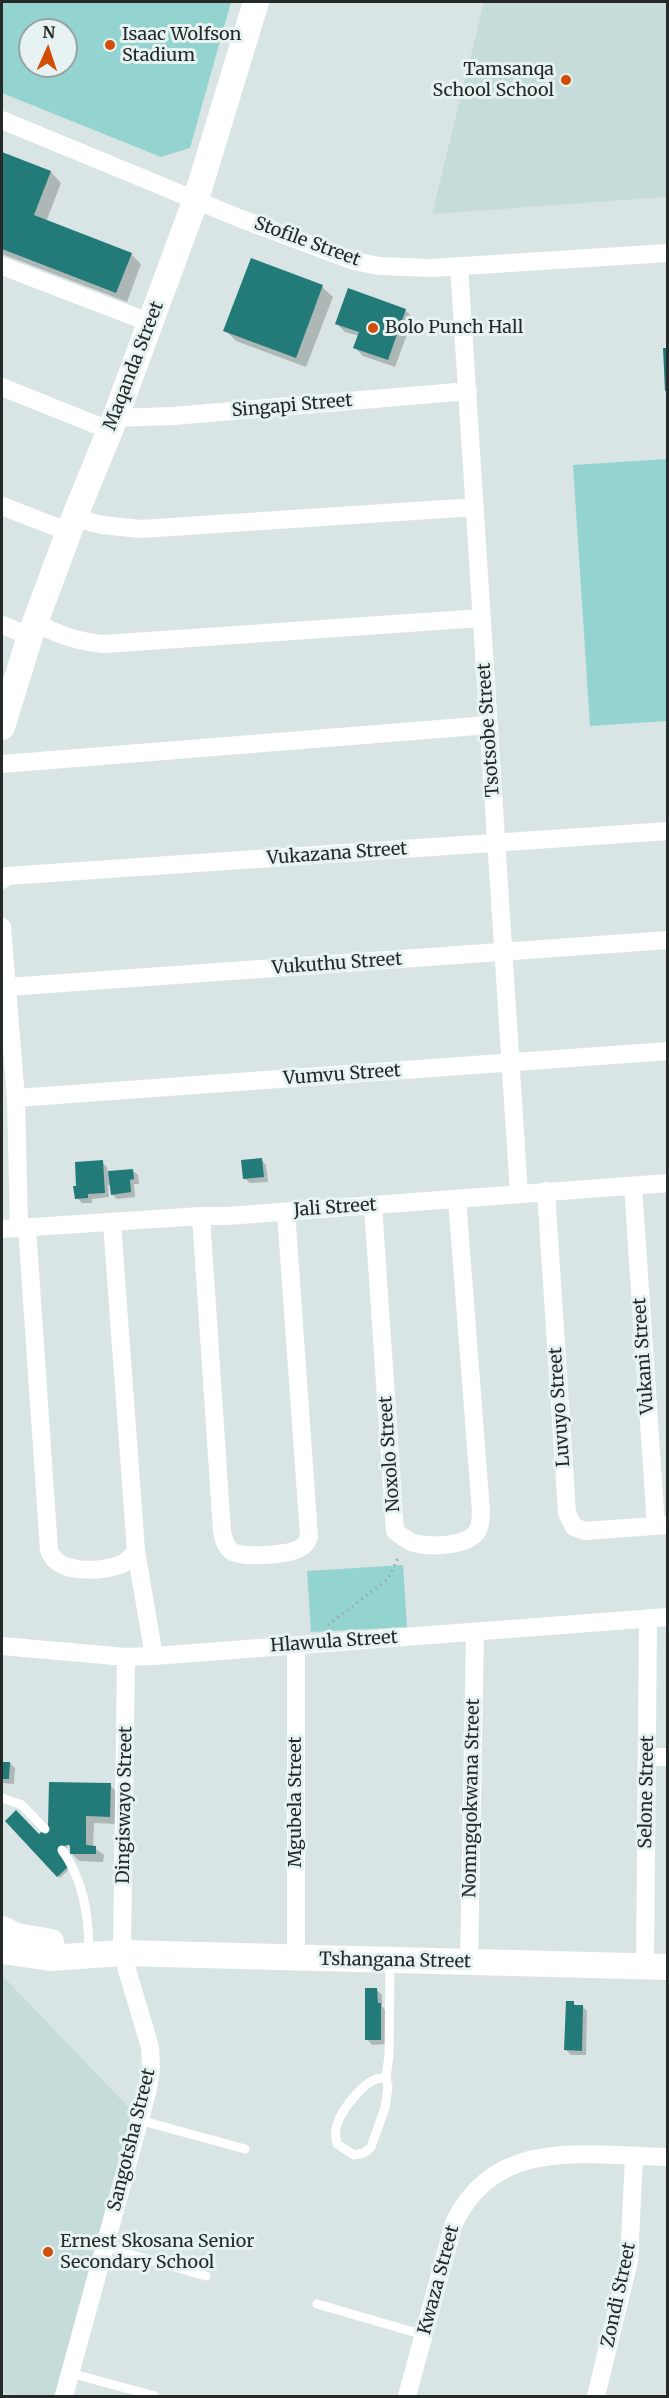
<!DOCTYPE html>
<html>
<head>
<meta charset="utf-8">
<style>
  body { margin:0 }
  #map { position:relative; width:669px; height:2398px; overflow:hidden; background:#d9e5e4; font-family:Merriweather,serif }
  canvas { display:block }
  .frame { position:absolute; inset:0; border:3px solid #252a29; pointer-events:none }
  .north { position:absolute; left:18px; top:18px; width:60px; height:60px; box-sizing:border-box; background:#e6f3f2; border:2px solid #99a3a2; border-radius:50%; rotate:3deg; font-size:16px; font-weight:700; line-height:24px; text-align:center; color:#252a29 }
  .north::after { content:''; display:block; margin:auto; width:21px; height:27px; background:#d24d06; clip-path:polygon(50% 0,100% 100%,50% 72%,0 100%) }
</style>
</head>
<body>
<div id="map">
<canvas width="669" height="2398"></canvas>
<div class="frame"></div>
<div class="north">N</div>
</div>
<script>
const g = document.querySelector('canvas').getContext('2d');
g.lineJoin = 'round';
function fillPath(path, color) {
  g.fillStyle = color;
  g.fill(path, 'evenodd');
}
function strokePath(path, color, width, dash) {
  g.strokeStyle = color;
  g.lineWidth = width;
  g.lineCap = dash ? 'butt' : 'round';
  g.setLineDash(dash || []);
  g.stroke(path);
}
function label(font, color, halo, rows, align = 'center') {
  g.font = font + ' Merriweather,serif';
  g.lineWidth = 6;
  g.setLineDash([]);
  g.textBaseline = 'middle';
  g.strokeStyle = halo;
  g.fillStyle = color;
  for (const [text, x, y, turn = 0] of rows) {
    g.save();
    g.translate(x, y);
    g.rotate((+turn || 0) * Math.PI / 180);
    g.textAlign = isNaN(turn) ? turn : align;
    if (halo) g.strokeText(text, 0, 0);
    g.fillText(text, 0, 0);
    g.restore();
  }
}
fillPath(new Path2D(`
  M484,2H667V197L432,214Z
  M2,1975L132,2111L54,2396H16L2,2392Z`), '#c6dcda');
fillPath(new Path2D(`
  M2,2H231L190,148L161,157L2,93ZM30,30H66V66H30Z
  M667,459V721L590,726L573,465Z
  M403,1565L407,1627L311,1632L307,1571Z`), '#94d4d0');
fillPath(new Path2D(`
  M2,154L51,172L61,183L46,222L131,254L141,264L127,302L2,254Z
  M252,260L322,287L333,297L306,367L236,341L225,330Z
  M405,310L413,318L395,367L363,356L355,348L359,336L345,332L337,324Z
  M261,1159L266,1165L268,1182L250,1183L244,1178Z
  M102,1162L107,1167L108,1173L132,1170L138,1175L139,1184H134L135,1197L117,1199L112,1194L111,1185H108L109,1197L92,1199V1203H82L77,1198L78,1187Z
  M2,1763H10L15,1768L14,1784L2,1783Z
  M110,1785L118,1793L117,1824L94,1823L93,1847L104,1855L103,1862L79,1861L71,1853L69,1845L59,1857L70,1868L60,1878L7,1821L39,1836Z
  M377,1990L382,1995V2006L385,2010L386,2044L372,2045L367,2039Z
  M573,2003L577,2006H582L587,2011L586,2055H571L566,2050Z`), '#0003');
fillPath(new Path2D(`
  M2,152L51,171L34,215L132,253L116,293L2,249Z
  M251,258L323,285L296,358L223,331Z
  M348,288L406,309L388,360L353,348L359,332L335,324Z
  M663,348H668V391H665Z
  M262,1158L264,1177L243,1179L241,1160Z
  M103,1160L105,1193L88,1194V1198L75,1199L73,1186H76L75,1162Z
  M133,1169L134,1179L130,1180L131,1192L111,1195L108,1171Z
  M2,1762H10L9,1779H2Z
  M49,1782L111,1783L110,1817L86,1816V1845L96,1846V1854H70V1845H66L58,1853L70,1865L57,1877L5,1821L16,1810L39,1834L48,1826Z
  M365,1988H377L378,2003H381V2040H365Z
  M566,2001H574V2005H583L582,2051L564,2050Z`), '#227b78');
strokePath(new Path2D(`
  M328,1625L388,1579L399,1556`), '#9da7a6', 3, [1.5, 4.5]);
strokePath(new Path2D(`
  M2,1798L22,1805L45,1829
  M62,1850C83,1880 88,1911 89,1948
  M386,2078C367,2075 342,2109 337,2125C334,2132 336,2137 337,2144L354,2155L364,2153L371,2147L385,2108L388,2087L386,2078L389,2055L390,1961
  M139,2120L245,2149
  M105,2247L206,2276
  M317,2304L424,2335
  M70,2373L155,2396`), '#fff', 9);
strokePath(new Path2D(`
  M2,120L239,218L354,261L379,266L431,268L668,253
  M2,266L151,323
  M459,266L519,1194
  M2,387L109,430
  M115,418L173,416L468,391
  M2,506L69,532
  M74,518L102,525L141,529L475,507
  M36,623C59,635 78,642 105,644L481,618
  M2,625L30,636
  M2,764L489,725
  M2,880L7,876L668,831
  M2,927L16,1098L19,1228
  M7,987L668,940
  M16,1098L668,1051
  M633,1186L656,1526
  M546,1191L567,1513L574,1527L585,1531L668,1525
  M373,1205L395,1531C400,1535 405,1539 411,1542C426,1548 469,1547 478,1530C481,1525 480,1518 481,1512L457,1199
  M201,1216L222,1531C224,1539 225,1548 233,1552C245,1558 289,1555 300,1548C305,1546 307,1542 309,1537L286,1212
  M112,1223L136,1551L154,1656
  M27,1227L49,1550C57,1575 101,1572 122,1564C128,1561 132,1556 136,1551
  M2,1229L201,1216H227L668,1183
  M296,1645V1958
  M2,1646L126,1657L154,1656L668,1617
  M647,1757H668
  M469,1963L475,1633
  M645,1967L648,1618
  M64,2396L148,2089L151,2068L150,2047L122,1953L126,1657
  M407,2396L454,2223C496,2135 588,2156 668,2157
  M596,2396L629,2261L634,2157`), '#fff', 18);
strokePath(new Path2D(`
  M2,727L30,636L74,518L115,418L196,199L256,2
  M2,1929L17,1936L51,1942
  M2,1951L50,1958L122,1953L668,1967`), '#fff', 26);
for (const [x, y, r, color] of [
  [110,45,6,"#d24d06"],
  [566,80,6,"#d24d06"],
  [373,328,6,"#d24d06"],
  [48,2252,6,"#d24d06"]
]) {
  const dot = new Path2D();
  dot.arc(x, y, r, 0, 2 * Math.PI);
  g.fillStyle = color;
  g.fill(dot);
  strokePath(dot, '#e6f3f2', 2);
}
label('18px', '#252a29', '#e6f3f2', [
  ["Isaac Wolfson",122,35],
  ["Stadium",122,56],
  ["Tamsanqa",554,70,"right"],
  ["School School",554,91,"right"],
  ["Bolo Punch Hall",385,328],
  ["Ernest Skosana Senior",60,2242],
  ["Secondary School",60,2263]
], 'left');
label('18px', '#252a29', '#e6f3f2', [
  ["Stofile Street",307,242,20],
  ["Maqanda Street",134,366,-69],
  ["Singapi Street",292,406,-5],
  ["Tsotsobe Street",489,730,-94],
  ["Vukazana Street",337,854,-4],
  ["Vukuthu Street",337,964,-4],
  ["Vumvu Street",342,1075,-4],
  ["Jali Street",335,1208,-4],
  ["Vukani Street",644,1356,-94],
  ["Luvuyo Street",560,1407,-94],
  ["Noxolo Street",390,1454,-94],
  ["Hlawula Street",334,1642,-4],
  ["Selone Street",647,1792,-89],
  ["Nomngqokwana Street",472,1798,-89],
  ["Mgubela Street",296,1802,-90],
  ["Dingiswayo Street",125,1805,-89],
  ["Tshangana Street",395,1961,1],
  ["Sangotsha Street",132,2140,-76],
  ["Kwaza Street",439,2280,-75],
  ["Zondi Street",619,2295,-78]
]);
</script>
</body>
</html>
